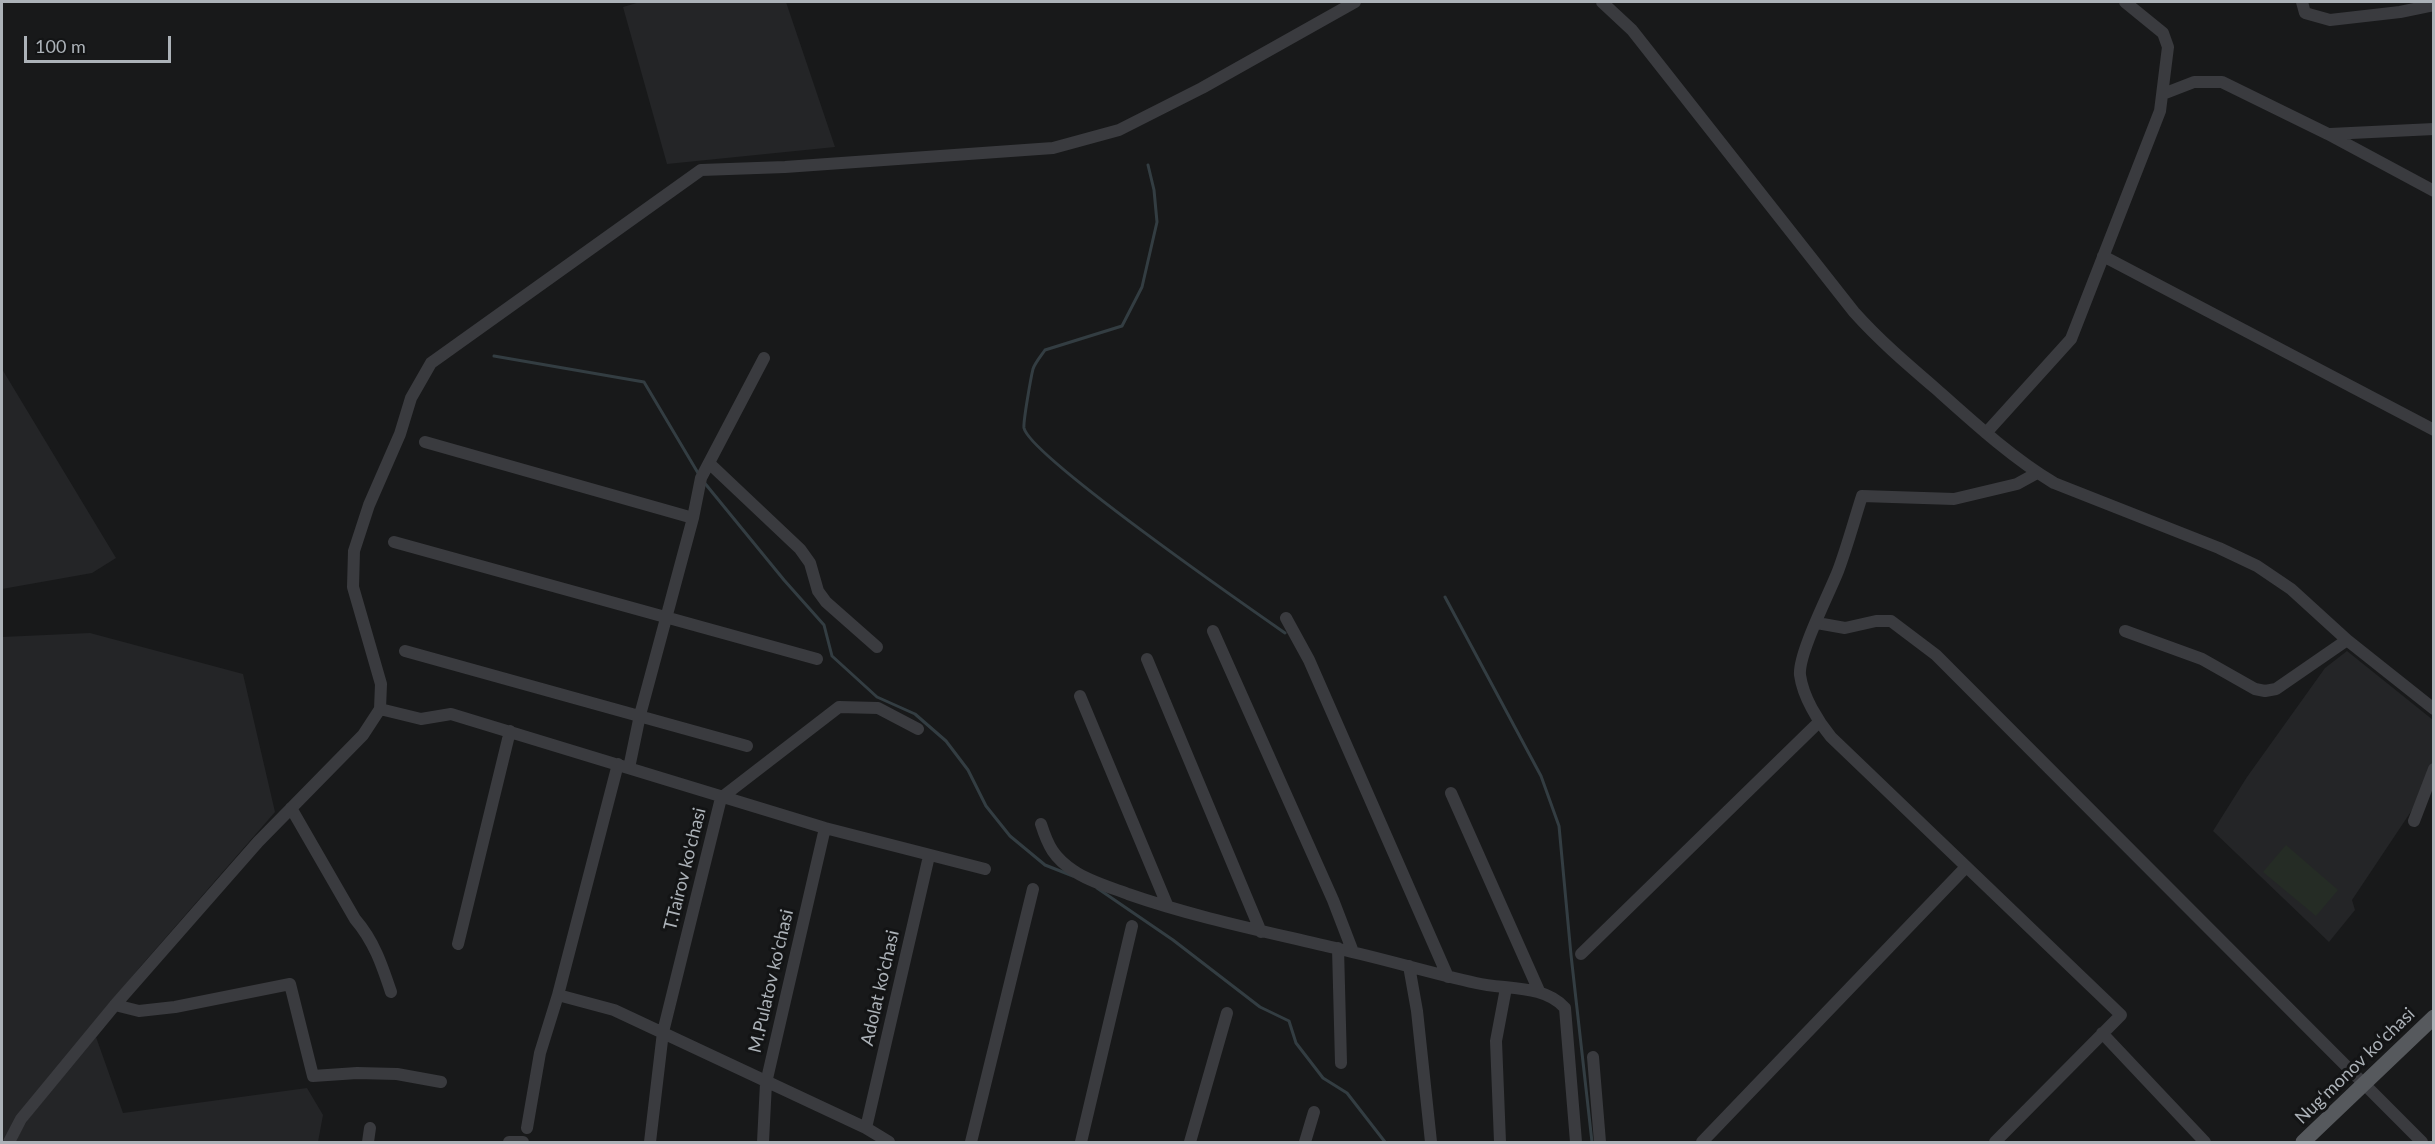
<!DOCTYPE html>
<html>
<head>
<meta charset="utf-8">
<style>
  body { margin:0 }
  #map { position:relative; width:2435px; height:1144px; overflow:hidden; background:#18191a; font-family:Lato,sans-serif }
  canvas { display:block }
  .frame { position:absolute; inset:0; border:3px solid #acb2b8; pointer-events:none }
  .scale { position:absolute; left:24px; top:36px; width:147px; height:27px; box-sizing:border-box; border:3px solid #acb2b8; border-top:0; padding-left:8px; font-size:18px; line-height:21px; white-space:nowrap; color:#acb2b8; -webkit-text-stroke:4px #131415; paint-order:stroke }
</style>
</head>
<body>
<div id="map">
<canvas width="2435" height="1144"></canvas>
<div class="frame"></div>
<div class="scale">100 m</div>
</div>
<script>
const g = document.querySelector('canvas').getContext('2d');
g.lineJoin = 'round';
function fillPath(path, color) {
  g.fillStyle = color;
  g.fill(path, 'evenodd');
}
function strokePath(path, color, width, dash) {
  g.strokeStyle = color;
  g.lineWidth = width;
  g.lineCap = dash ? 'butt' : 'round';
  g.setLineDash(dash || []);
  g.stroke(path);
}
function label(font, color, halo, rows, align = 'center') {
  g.font = font + ' Lato,sans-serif';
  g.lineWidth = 6;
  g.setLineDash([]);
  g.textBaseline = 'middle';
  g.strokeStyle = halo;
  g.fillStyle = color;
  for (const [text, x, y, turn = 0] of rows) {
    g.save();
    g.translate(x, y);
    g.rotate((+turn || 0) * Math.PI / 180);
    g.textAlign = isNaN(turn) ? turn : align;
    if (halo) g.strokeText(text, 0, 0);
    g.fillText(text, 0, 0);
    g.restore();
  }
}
fillPath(new Path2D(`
  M640,2H786L835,147L667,164L623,7Z
  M2,369L116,558L92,573L2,589Z
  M90,633L243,674L275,812L140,967L18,1118L5,1142H2V637Z
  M2347,651L2433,720V762L2418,801L2352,900L2355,910L2329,942L2213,831L2247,777L2325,668Z
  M96,1037L123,1113L307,1088L323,1115L318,1142H15L28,1119Z`), '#242527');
fillPath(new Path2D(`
  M2286,845L2338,890L2316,916L2263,872Z`), '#252c25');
strokePath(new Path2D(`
  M1148,165L1154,190L1157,222L1142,287L1122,326L1045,350C1041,356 1035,363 1033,369C1031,377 1023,422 1024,428C1030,456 1249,608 1285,633
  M494,356L644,382L698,473
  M703,481L784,580L824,625L832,656L877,697L915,714L946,741L968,770L986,806L1010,836L1045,865L1073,876
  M1445,597L1541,776L1559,826L1571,955L1592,1142
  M1097,888L1173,940L1260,1007L1289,1021L1296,1043L1323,1078L1347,1093L1385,1142`), '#333d42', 3);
strokePath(new Path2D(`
  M1602,2L1632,30L1854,312C1879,340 1907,364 1935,388C1973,422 2011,457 2054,483L2219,548L2257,566L2291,589L2347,640L2434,709
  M2302,2L2305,13L2330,20L2400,12L2434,5
  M2163,94L2194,82H2222L2328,134L2434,191
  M2330,134L2434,129
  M2103,256L2434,430
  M1986,433L2071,339L2160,111L2168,47L2163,33L2125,2
  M425,442L693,518L640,715L629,768
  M709,463L800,549L810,563L818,591L826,602L877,647
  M693,518L701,478L764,358
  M394,542L817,659
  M1286,618L1309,660L1448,977
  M1817,623L1845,628L1876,621H1891L1936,655L2422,1142
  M1213,631L1333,900L1353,952
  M2125,631L2202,659L2255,689L2265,691L2276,689L2347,640
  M405,651L747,746
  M1147,659L1261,932
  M1080,696L1168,907
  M380,709L421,719L451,714L825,828L985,869
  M618,764L558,995L614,1010L866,1128L889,1142
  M1451,793L1539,991
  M291,808L355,919C374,941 382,965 391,992
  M2414,821L2434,769
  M1041,824C1048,846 1054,858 1074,871C1090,882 1110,887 1128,894C1197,918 1268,932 1339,949C1385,959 1430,973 1476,983C1505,990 1544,984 1565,1008L1576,1142
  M458,944L510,731
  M1338,948L1341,1063
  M1581,954L1819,722
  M1409,966L1417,1011L1431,1142
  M115,1005L139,1011L175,1007L290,984L313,1076L357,1073L397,1074L441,1082
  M2102,1033L2205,1142
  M1593,1057L1600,1142
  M527,1128L540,1053L558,995
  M866,1128L929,856
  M9,1142L21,1119L115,1005L258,842L363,735L380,709L381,684L353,587L354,551L369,505L400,434L411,398L431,363L701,170L785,167L1053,148L1119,130L1202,88L1355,2
  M368,1142L370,1128
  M509,1142H523
  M650,1142L663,1032L721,798L839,707L878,708L918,729
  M763,1142L766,1083L825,828
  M971,1142L1033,889
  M1081,1142L1132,926
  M1190,1142L1227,1013
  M1305,1142L1314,1112
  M1500,1142L1496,1041L1506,988
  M1702,1142L1966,867
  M1995,1142L2121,1015L1831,737C1818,721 1803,697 1800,675C1798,654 1829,594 1838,571C1847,547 1854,521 1862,496L1954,499L2017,484L2037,473`), '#3a3b3f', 12);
strokePath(new Path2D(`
  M2303,1142L2434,1017`), '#56595d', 15);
label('18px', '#acb2b8', '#131415', [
  ["T.Tairov ko'chasi",685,869,-76],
  ["M.Pulatov ko'chasi",771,981,-77],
  ["Adolat ko'chasi",880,988,-77],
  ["Nugʻmonov koʻchasi",2355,1066,-44]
]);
</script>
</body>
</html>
